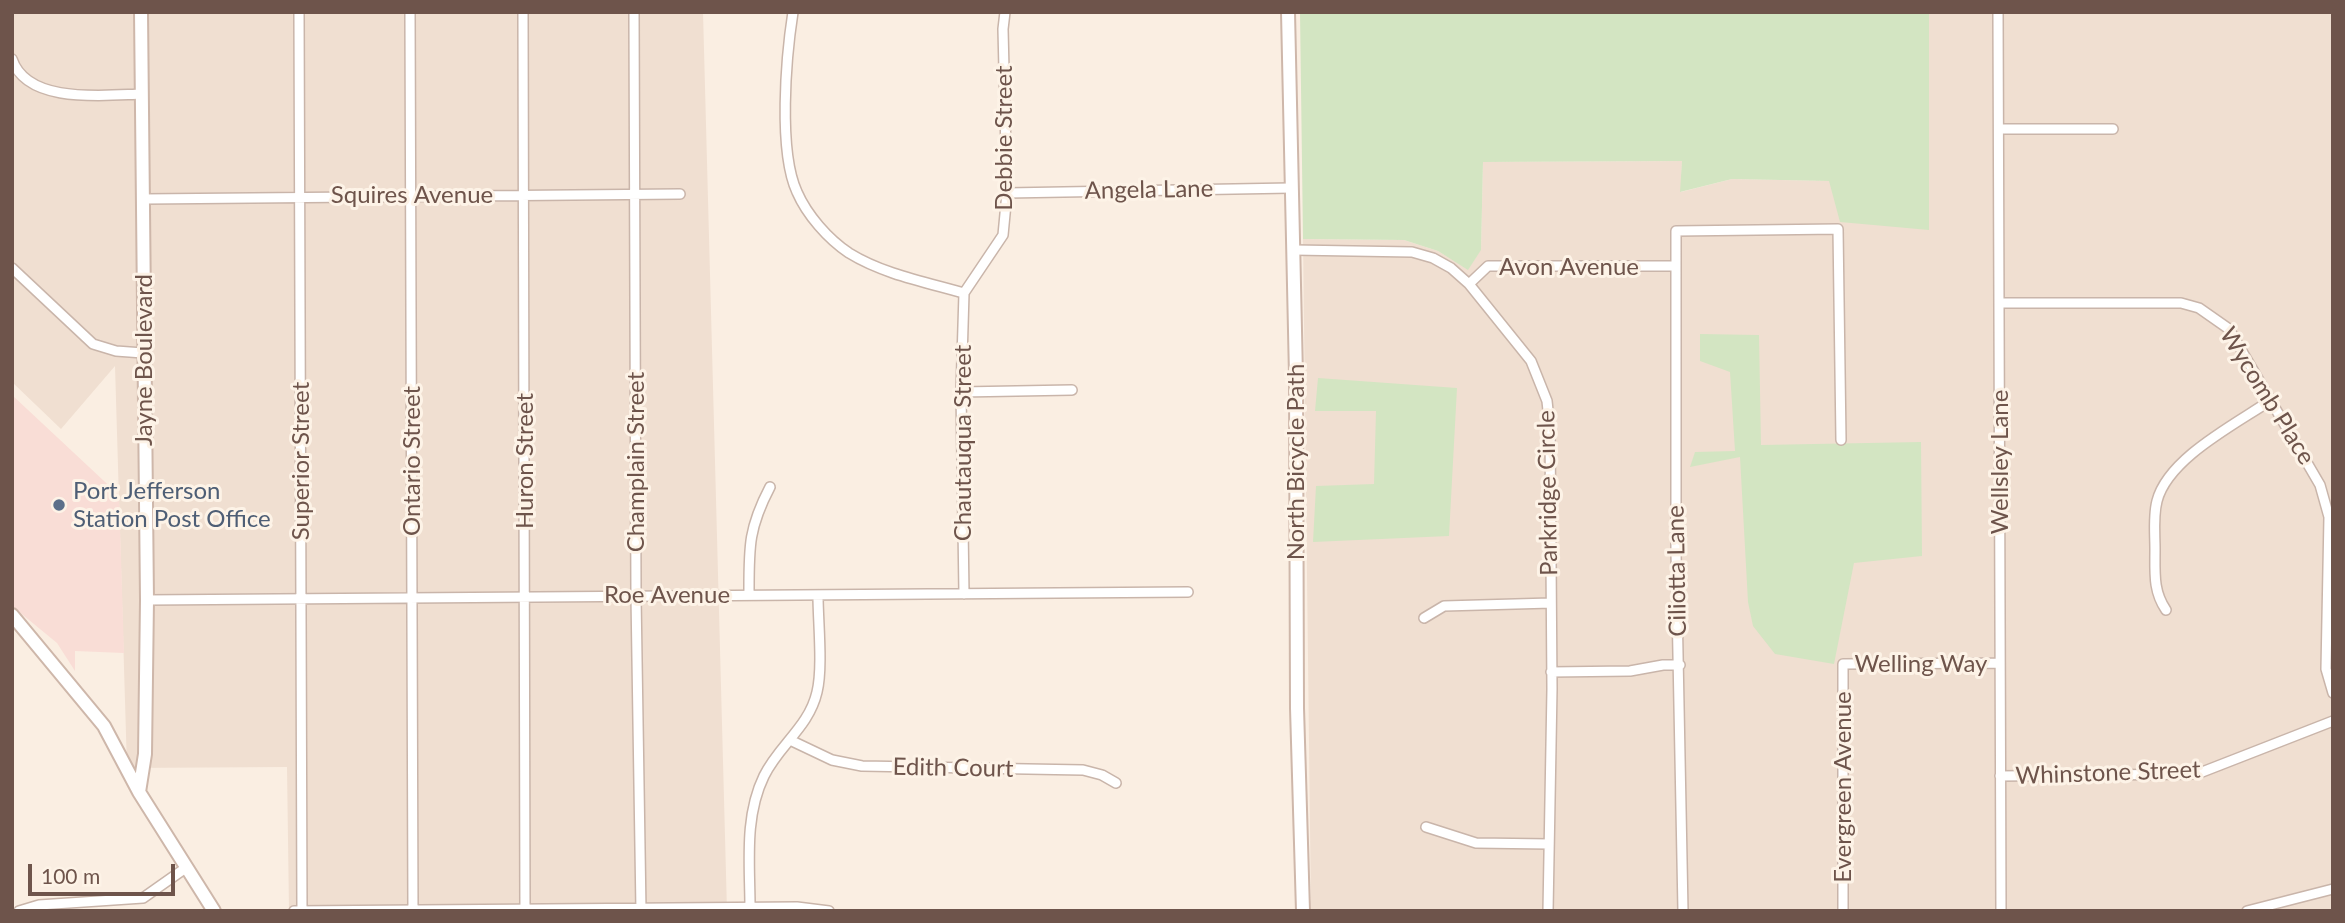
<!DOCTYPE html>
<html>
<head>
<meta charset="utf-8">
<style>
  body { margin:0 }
  #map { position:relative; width:2345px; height:923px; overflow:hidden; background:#faeee2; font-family:Lato,sans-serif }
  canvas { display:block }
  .frame { position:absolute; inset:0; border:14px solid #6e544b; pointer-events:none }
  .scale { position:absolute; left:28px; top:864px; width:147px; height:32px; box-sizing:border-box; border:4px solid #6e544b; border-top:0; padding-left:9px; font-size:21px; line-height:24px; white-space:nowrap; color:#6e544b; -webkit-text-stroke:5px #fdf3e7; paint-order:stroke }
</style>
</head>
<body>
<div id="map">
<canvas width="2345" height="923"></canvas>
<div class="frame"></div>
<div class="scale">100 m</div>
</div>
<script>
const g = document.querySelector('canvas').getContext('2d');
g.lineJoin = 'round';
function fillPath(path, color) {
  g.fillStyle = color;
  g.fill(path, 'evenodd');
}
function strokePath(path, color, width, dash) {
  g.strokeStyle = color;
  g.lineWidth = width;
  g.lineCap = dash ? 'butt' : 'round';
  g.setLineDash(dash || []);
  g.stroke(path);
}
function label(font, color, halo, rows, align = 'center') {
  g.font = font + ' Lato,sans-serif';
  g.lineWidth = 6;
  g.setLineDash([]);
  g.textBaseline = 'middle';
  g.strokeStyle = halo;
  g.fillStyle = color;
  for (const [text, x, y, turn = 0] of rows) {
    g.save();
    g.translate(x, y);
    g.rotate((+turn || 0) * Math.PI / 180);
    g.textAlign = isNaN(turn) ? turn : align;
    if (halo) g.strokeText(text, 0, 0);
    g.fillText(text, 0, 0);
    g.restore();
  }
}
fillPath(new Path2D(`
  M12,12H703L727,911H289L287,767L127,768L115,366L61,429L12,382Z
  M1929,12H2333V911H1311L1303,239L1404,240L1438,251L1468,269L1481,249L1483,162L1682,161L1681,192L1732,179L1829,181L1929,229Z`), '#f0dfd1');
fillPath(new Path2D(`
  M12,395L119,495L124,653L75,651V671L57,643L12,606Z`), '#f9ddd6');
fillPath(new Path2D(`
  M1300,12H1929V230L1840,222L1829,181L1732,179L1680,192L1682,161L1483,162L1481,250L1468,270L1438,251L1404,240L1303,239Z
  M1700,334L1759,335L1761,445L1921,442L1922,556L1854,563L1834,664L1775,654L1753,626L1748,602L1740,457L1690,467L1695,452L1735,451L1730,372L1700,361Z
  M1318,378L1457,388L1449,536L1313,542L1316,486L1374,484L1376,411H1315Z`), '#d3e5c2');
const street = new Path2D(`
  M299,12L302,911
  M410,12L413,911
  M523,12L525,911
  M634,12L636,596L641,911
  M793,12C786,57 778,151 797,192C807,215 828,239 849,253C883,274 925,282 964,293
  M1998,12L2001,911
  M12,59C27,105 106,95 142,94
  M1999,129H2113
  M1007,193L1291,188
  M145,199L680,194
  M1294,250L1412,252L1433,258L1451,268L1469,284L1531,361L1547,401L1550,429L1552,689L1548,911
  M12,268L93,344L116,351L143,353
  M1469,284L1488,266H1676
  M964,293L1003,235L1007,193L1003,29L1005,12
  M2000,303H2181L2199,308L2229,329L2320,485L2329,517L2326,669L2333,693
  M961,392L1072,390
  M964,594L961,392L964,293
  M749,595C749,548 748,529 770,487
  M147,600L1188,592
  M2166,610C2153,591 2155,573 2155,549C2155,534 2153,516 2157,501C2168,458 2236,424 2271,400
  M1424,618L1444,606L1551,603
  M1551,672L1630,671L1663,665H1680
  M792,741L832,760L862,766L1083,770L1102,775L1116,783
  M2000,776L2197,774L2333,721
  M1426,827L1476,843L1549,844
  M750,908C750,864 744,817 764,776C779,745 809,727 817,692C823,668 818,621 818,596
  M19,911L39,905L143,898L187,867
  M294,911L797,907L829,911
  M1683,911L1676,552V231L1838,229L1841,440
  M1843,911V664L2000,663
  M2247,911L2333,889`);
const secondary = new Path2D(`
  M1288,12L1296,376L1297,708L1303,911
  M12,615L104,726L139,792L214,911
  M139,792L145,754L147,600L141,12`);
strokePath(street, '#c9b5aa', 12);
strokePath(secondary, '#ceb7aa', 16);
strokePath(street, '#fff', 9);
strokePath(secondary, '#fff', 12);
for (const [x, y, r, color] of [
  [59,505,7,"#5c6f8a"]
]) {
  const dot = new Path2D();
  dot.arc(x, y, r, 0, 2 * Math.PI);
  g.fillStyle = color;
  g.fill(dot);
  strokePath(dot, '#fdf3e7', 2.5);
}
label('24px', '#6e544b', '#fdf3e7', [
  ["Debbie Street",1004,138,-90],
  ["Angela Lane",1149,190,-1],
  ["Squires Avenue",412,195],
  ["Avon Avenue",1569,267],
  ["Jayne Boulevard",144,360,-90],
  ["Wycomb Place",2267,396,58],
  ["Chautauqua Street",963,443,-90],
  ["Superior Street",301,461,-90],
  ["Ontario Street",412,461,-90],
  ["Huron Street",525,461,-90],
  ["Champlain Street",636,462,-90],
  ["North Bicycle Path",1296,462,-90],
  ["Wellsley Lane",2000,462,-90],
  ["Parkridge Circle",1548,493,-91],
  ["Ciliotta Lane",1677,571,-91],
  ["Roe Avenue",667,595],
  ["Welling Way",1921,664],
  ["Edith Court",953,768,1],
  ["Whinstone Street",2108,773,-2],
  ["Evergreen Avenue",1843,787,-90]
]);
label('24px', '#4e5e75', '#fdf3e7', [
  ["Port Jefferson",73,491],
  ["Station Post Office",73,519]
], 'left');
</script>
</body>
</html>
